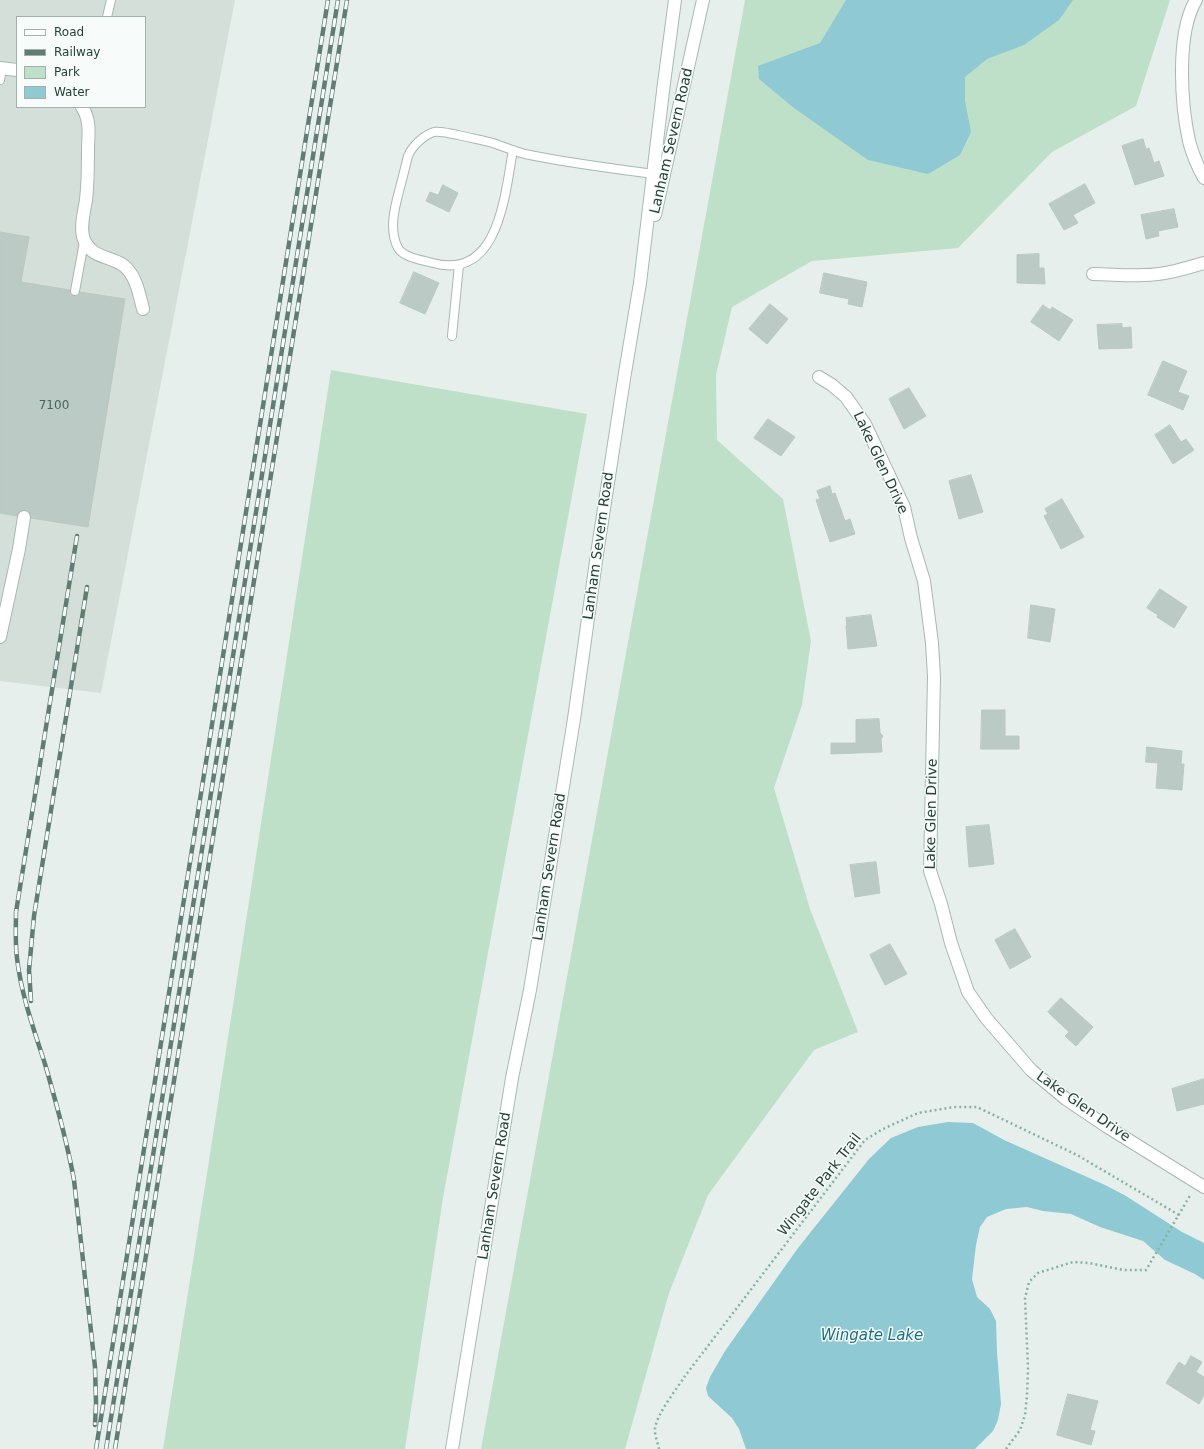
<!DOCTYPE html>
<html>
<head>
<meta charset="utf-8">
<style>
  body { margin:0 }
  #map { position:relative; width:1204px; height:1449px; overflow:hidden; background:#e6efeb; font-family:"DejaVu Sans",sans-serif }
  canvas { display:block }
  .legend { position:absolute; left:16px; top:16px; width:130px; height:92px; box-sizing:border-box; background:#f7fbf9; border:1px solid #a3b1ad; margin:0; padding:5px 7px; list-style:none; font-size:12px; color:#24423a }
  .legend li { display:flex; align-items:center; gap:8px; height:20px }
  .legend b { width:20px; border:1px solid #a3b1ad }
</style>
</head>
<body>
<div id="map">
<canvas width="1204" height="1449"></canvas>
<ul class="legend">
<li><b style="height:5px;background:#fff"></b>Road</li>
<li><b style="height:5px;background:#5f7d75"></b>Railway</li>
<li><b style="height:11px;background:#bfe0c8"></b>Park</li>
<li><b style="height:11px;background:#8ec9d4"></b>Water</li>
</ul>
</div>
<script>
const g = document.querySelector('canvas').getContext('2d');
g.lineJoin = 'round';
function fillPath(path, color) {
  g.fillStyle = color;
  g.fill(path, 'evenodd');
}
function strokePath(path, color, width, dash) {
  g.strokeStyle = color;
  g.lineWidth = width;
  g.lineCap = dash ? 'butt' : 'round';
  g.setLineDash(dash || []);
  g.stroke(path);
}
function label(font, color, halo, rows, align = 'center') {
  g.font = font + ' "DejaVu Sans",sans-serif';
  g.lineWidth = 3;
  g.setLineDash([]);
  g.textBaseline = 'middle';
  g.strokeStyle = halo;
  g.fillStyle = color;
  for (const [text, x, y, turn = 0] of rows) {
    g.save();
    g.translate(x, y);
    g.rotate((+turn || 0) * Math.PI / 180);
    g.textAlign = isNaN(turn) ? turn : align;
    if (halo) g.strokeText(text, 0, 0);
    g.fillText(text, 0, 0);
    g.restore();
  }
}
fillPath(new Path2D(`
  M0,0H235L101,693L0,681ZM17,17H145V107H17Z`), '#d4dfda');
fillPath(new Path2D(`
  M745,0H1170L1136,106L1052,152L958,248L812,261L732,307L716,375L717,440L783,499L811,641L802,705L774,788L810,909L858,1032L814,1050L708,1195L669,1293L625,1449H481Z
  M331,370L587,414L443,1198L405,1449H163L208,1167Z`), '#bfe0c8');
fillPath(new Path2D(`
  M846,0H1073L1059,20L1024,45L987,59L965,77V101L971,132L960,155L928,174L868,160L794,108L759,79L758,66L820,43Z
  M948,1122L973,1123L1004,1140L1105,1185L1126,1196L1182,1232L1204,1243V1280L1195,1274L1165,1260L1143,1241L1100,1227L1071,1214L1043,1211L1027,1207L1006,1209L987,1217L980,1227L976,1245L972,1279L977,1297L990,1309L996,1321L997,1352L1001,1404L998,1420L993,1431L975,1449H746L739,1429L732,1418L708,1396L706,1388L710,1377L725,1351L798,1248L869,1159L891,1138L918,1127Z`), '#8ec9d4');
const building = new Path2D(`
  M1143,139L1146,149L1149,148L1154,163L1159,161L1164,176L1135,185L1122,146Z
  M1085,184L1095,203L1073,215L1078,223L1064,230L1049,204Z
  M443,185L458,193L449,212L426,201L430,192L438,195Z
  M1174,209L1178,227L1158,231L1159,236L1146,239L1141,215Z
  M0,232L29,237L21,282L70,290L71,295L74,296L79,295L80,292L125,299L88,527L31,518L29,511L25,510L18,512L17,516L0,513Z
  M1039,254V268H1044L1045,284L1017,283V255Z
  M414,272L439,283L425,314L400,303Z
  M824,273L867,282L862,307L848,304L849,299L820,293Z
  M770,304L788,319L767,344L749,329Z
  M1043,305L1050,310L1052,307L1073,320L1059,341L1031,322Z
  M1122,324V328L1131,327L1132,348L1099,349L1097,325Z
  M1163,361L1187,371L1178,392L1189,396L1183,410L1148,395Z
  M909,388L926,416L904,429L889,399Z
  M768,419L795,437L781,456L754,438Z
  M1170,425L1181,442L1186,439L1194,450L1173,464L1155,435Z
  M971,475L983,512L959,519L949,481Z
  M830,486L832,494L835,493L845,521L850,519L855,534L830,542L816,500L820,499L817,491Z
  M1062,499L1084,537L1061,549L1044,516L1048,514L1045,509Z
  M1160,589L1187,607L1174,628L1157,617L1158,615L1147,608Z
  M1031,605L1055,609L1050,642L1028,638Z
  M871,615L877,646L848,649L846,626H847L846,618Z
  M982,710H1005V736H1019V749H981Z
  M879,719L880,733L883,736L881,739L882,752L831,754V743H856V720Z
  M1147,747L1182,751L1181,764H1184L1182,790L1156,788L1158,763L1146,762Z
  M989,825L994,864L969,867L966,827Z
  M876,862L880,893L855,897L850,865Z
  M1015,929L1031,957L1010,969L995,940Z
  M890,944L907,974L885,985L870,955Z
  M1061,998L1093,1027L1076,1046L1065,1036L1069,1032L1048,1012Z
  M1204,1079V1104L1177,1111L1172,1089Z
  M1191,1356L1202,1362L1196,1372L1204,1377V1395L1199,1404L1166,1383L1179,1362L1185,1366Z
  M1068,1394L1098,1401L1090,1430L1095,1431L1091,1445L1057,1435Z`);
fillPath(building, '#bbcac4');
strokePath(building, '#b8c9c2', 1);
const lane = new Path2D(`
  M107,17L111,0
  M0,80L2,68
  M513,150C505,194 499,281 433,263C423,260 404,258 398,248C387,227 397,200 402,180C404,172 406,164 408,156C412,146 424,135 434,132C442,131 451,134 458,135C470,138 482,140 493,143C504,147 514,151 525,154C567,163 611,168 653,174
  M75,291L84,242
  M452,336L459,265`);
const street = new Path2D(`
  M1196,0C1176,33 1181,104 1189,141C1192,153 1198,167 1204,178
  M0,68L17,70
  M82,107C84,110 86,114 87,118C90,128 88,139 88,148C88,166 88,183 86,200C84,212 79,231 85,242C93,258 110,256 123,265C136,275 139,293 143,309
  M1093,274C1110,274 1126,276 1143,275C1164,275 1184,269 1204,263
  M819,377L832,385L846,397L865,424L904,507L911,538L924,581L932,643L934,677L930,871L941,904L951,943L968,992L986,1018L1031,1070L1066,1099L1106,1126L1204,1187
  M0,637L19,549L24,517`);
const secondary = new Path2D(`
  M655,215L703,0
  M452,1449L512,1078L530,990L574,719L597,554L624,379L640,283L664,83L675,0`);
strokePath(lane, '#a8b8b2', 10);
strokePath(street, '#a8b8b2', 14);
strokePath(secondary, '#a4bbb3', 14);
strokePath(new Path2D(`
  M659,1449C658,1443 654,1434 655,1428C658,1412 676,1390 685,1376L852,1157L865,1140L883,1129L918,1113L954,1107H977L1077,1155L1179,1215
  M1006,1449L1020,1430L1025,1415L1027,1395L1028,1369L1025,1298L1029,1282L1038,1273L1073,1262L1089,1263L1123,1270H1146L1191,1194`), '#86b3a5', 2.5, [2, 3]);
strokePath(lane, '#fff', 8);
strokePath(street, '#fff', 12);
strokePath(secondary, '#fff', 12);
const rail = new Path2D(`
  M77,536L16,912C16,928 15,943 17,958C21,994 34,1030 45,1064C56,1102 67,1141 74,1180L95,1367L96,1403L95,1425
  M31,1001L29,970L34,916L87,587
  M96,1449L328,0
  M106,1449L338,0
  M115,1449L347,0`);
strokePath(rail, '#5f7d75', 4.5);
strokePath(rail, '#f7fbf9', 3, [9]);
label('12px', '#4a645c', null, [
  ["7100",54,406]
]);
label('14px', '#24423a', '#f7fbf9', [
  ["Lanham Severn Road",672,141,-77],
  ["Lake Glen Drive",880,463,65],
  ["Lanham Severn Road",599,546,-82],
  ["Lake Glen Drive",932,814,-89],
  ["Lanham Severn Road",550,867,-81],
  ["Lake Glen Drive",1083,1107,35],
  ["Wingate Park Trail",820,1185,-52],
  ["Lanham Severn Road",495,1186,-81]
]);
label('italic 15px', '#1c6f80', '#f7fbf9', [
  ["Wingate Lake",872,1336]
]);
</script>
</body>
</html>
